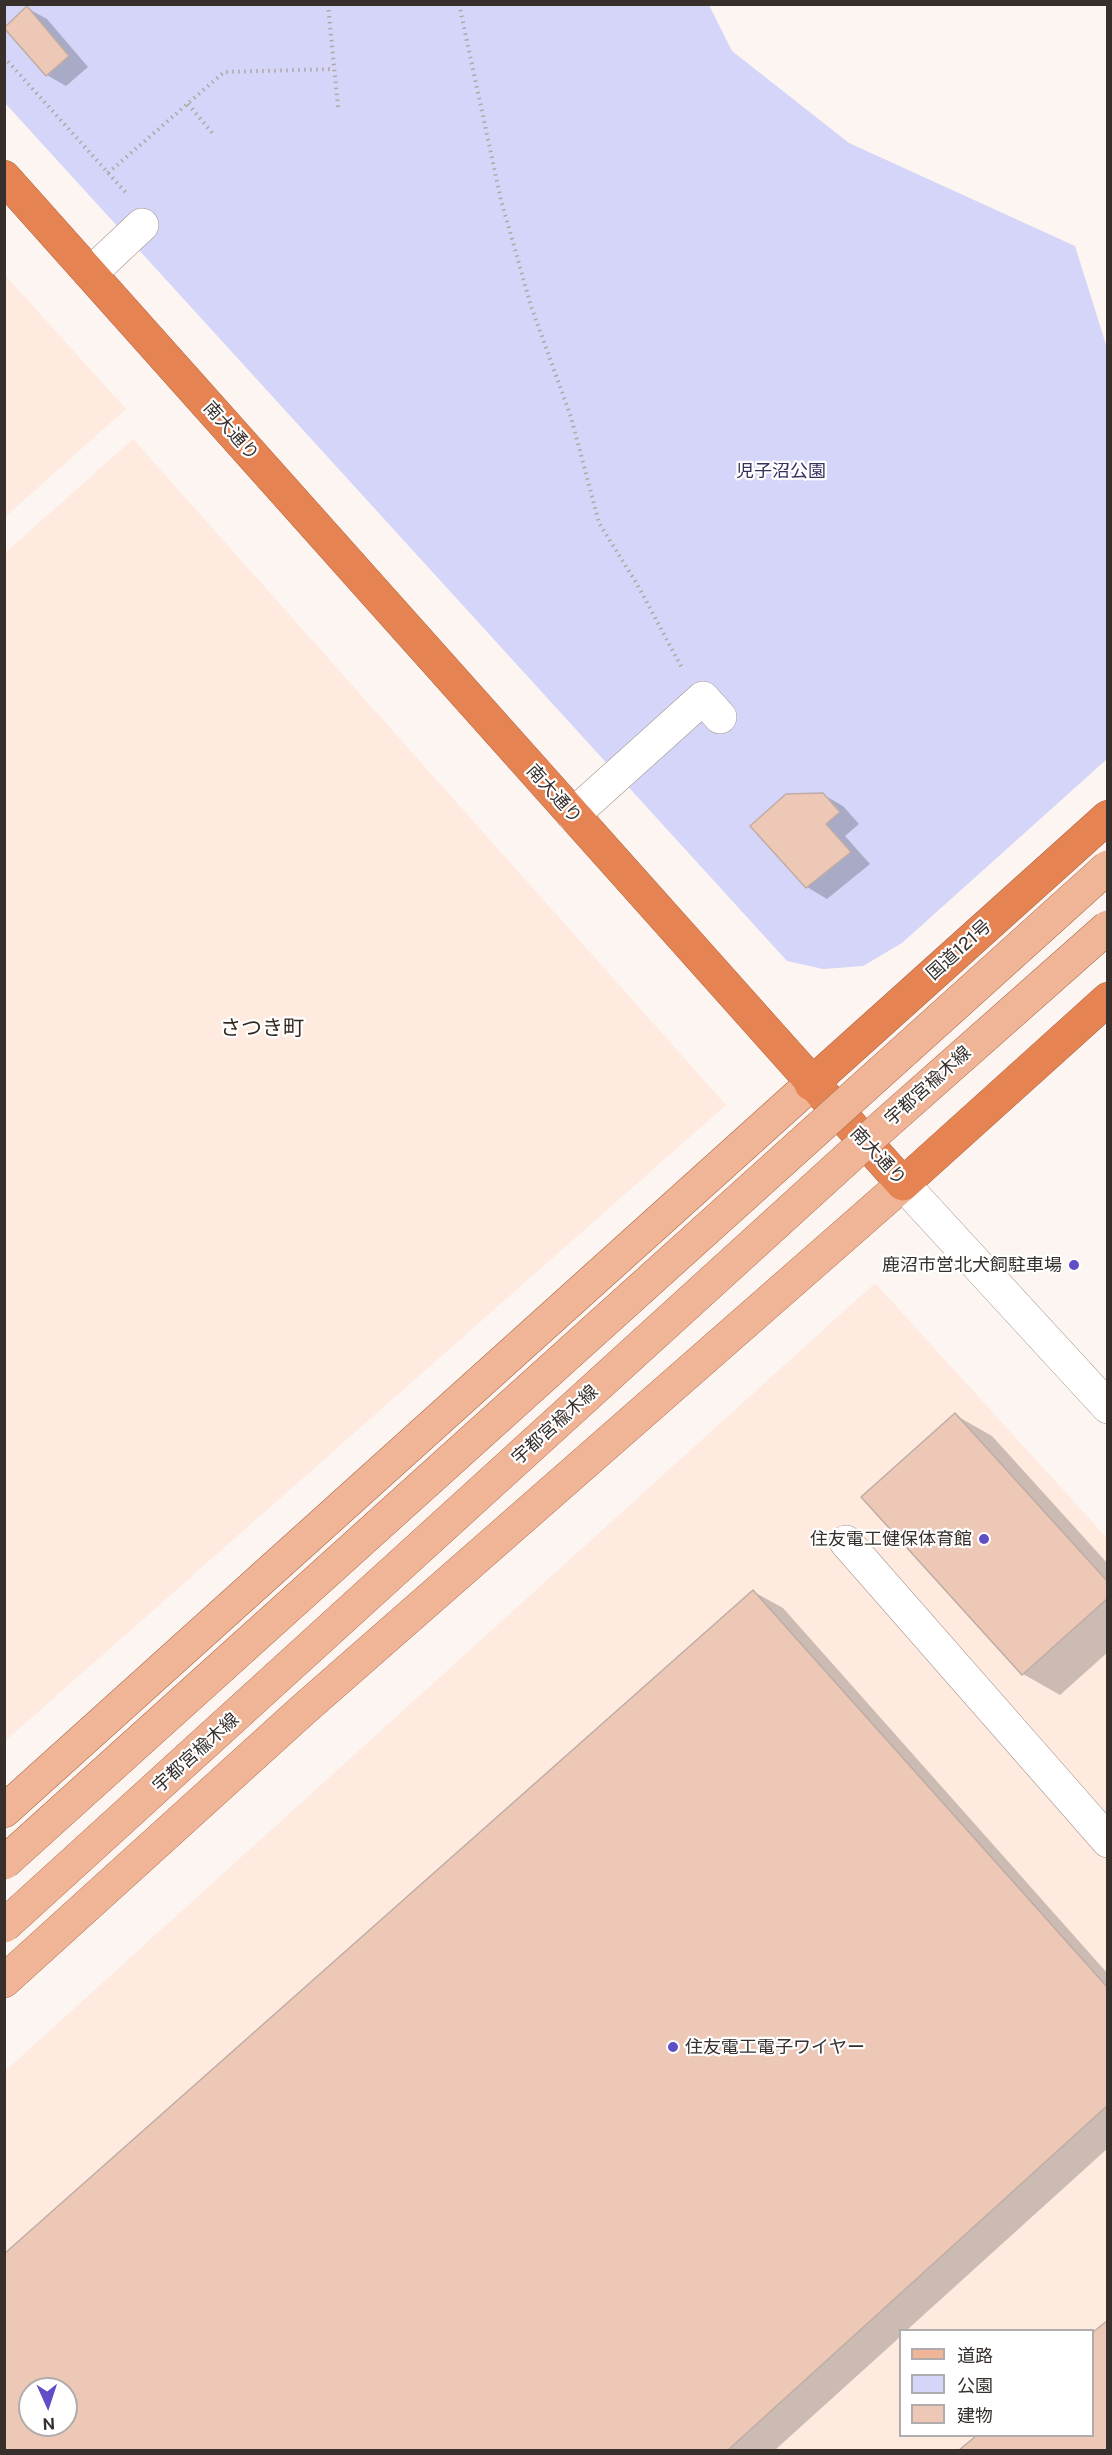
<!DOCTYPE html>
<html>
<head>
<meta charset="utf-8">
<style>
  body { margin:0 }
  #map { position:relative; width:1112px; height:2455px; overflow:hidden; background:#fcf5f1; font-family:"Public Sans","Noto Sans JP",sans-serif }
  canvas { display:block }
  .frame { position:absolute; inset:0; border:6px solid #362f2c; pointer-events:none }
  .legend { position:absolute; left:899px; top:2329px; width:195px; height:108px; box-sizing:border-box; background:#fff; border:2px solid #afacab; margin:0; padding:8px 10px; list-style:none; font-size:18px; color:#362f2c }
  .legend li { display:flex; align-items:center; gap:12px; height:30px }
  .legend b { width:30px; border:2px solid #afacab }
  .north { position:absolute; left:18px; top:2377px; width:60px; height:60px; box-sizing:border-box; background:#fff; border:2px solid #afacab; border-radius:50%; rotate:177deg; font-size:16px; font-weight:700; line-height:24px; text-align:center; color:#362f2c }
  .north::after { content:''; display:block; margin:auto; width:21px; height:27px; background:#604ec6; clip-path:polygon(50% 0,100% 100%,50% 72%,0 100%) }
</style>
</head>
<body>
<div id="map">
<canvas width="1112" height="2455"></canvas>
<div class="frame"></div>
<ul class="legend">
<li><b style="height:8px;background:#f0b597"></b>道路</li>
<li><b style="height:16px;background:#d4d5f8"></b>公園</li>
<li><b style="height:16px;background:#eec8b6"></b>建物</li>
</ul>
<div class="north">N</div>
</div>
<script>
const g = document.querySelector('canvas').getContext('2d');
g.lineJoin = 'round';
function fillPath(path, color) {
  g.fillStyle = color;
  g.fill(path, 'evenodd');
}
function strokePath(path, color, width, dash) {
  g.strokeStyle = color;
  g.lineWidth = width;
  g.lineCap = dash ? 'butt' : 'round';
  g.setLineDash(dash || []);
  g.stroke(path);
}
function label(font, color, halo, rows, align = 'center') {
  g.font = font + ' "Public Sans","Noto Sans JP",sans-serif';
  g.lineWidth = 4.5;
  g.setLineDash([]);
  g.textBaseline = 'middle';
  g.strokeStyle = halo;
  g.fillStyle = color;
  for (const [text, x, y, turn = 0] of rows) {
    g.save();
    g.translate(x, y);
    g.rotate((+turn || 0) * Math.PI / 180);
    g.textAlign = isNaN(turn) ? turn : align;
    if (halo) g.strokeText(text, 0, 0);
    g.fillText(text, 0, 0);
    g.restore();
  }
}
fillPath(new Path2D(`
  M4,274L126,409L5,517H4Z
  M133,439L726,1105L5,1741V553Z
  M875,1283L1107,1538V2450H5L4,2072ZM900,2330H1092V2436H900ZM30,2389H66V2425H30Z`), '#ffeae0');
fillPath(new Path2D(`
  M4,5H709L732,51L849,143L1075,246L1107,348V759L902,943L863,966L823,969L787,961L5,103Z`), '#d4d5f8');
fillPath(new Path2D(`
  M27,8L47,19L88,67L66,86L47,75L5,26Z
  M822,794L843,806L859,824L845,836L870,864L827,899L807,887L752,826Z
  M955,1415L992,1436L1108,1564V1652L1060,1695L1023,1674Z
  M754,1592L783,1608L1108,1974V2148L907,2330H900V2337L775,2450H4V2256ZM30,2389H66V2425H30Z
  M1108,2322V2450H961L978,2436H1092Z`), '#0003');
const building = new Path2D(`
  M27,6L69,56L46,76L4,28Z
  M823,793L840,812L826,824L851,852L806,888L750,826L786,794Z
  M955,1413L1108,1582V1598L1022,1675L861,1497Z
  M753,1590L1108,1988V2105L728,2450H4V2254ZM30,2389H66V2425H30Z
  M1108,2320V2450H959L976,2436H1092V2333Z`);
fillPath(building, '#eec8b6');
strokePath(building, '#bfada5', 1.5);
const minor = new Path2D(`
  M91,273L142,225
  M573,815L703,698L720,717
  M903,1184L1108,1407
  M846,1542L1108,1841`);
const major = new Path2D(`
  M4,1811L811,1084
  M4,1981L304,1709L903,1184`);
const highway = new Path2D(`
  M4,177L903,1184L1108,999
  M811,1084L1108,817`);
strokePath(minor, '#a6948c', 34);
strokePath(major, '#a86645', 34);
strokePath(highway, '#a86645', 34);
strokePath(new Path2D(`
  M328,4L338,108
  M459,4L501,200L531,306L571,417L599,523L637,584L683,670
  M4,57L128,195
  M188,104L214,135
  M108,173L224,72L334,69`), '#afa8a5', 4, [1.5, 4.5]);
strokePath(minor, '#fff', 33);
strokePath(major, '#f0b597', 33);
strokePath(highway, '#e68352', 33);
const majorBridge = new Path2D(`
  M4,1863L1108,867
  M4,1926L873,1135L1108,927`);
strokePath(majorBridge, '#a86645', 34, []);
strokePath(majorBridge, '#f0b597', 33);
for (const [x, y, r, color] of [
  [1074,1265,6,"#604ec6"],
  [984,1539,6,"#604ec6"],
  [673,2047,6,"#604ec6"]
]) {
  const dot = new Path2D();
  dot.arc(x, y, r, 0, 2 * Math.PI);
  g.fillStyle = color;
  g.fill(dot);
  strokePath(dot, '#fff', 2);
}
label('18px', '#362f2c', '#fff', [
  ["南大通り",231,431,48],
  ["南大通り",554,794,48],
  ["国道121号",959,950,-42],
  ["宇都宮楡木線",928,1086,-42],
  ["南大通り",878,1156,47],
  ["宇都宮楡木線",555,1425,-42],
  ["宇都宮楡木線",196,1753,-42]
]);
label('18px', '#34315f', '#fff', [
  ["児子沼公園",781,471]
]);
label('18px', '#362f2c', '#fff', [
  ["鹿沼市営北犬飼駐車場",1062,1265],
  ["住友電工健保体育館",972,1539],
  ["住友電工電子ワイヤー",685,2047,"left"]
], 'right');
label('21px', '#342720', '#fff', [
  ["さつき町",262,1029]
]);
</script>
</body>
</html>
